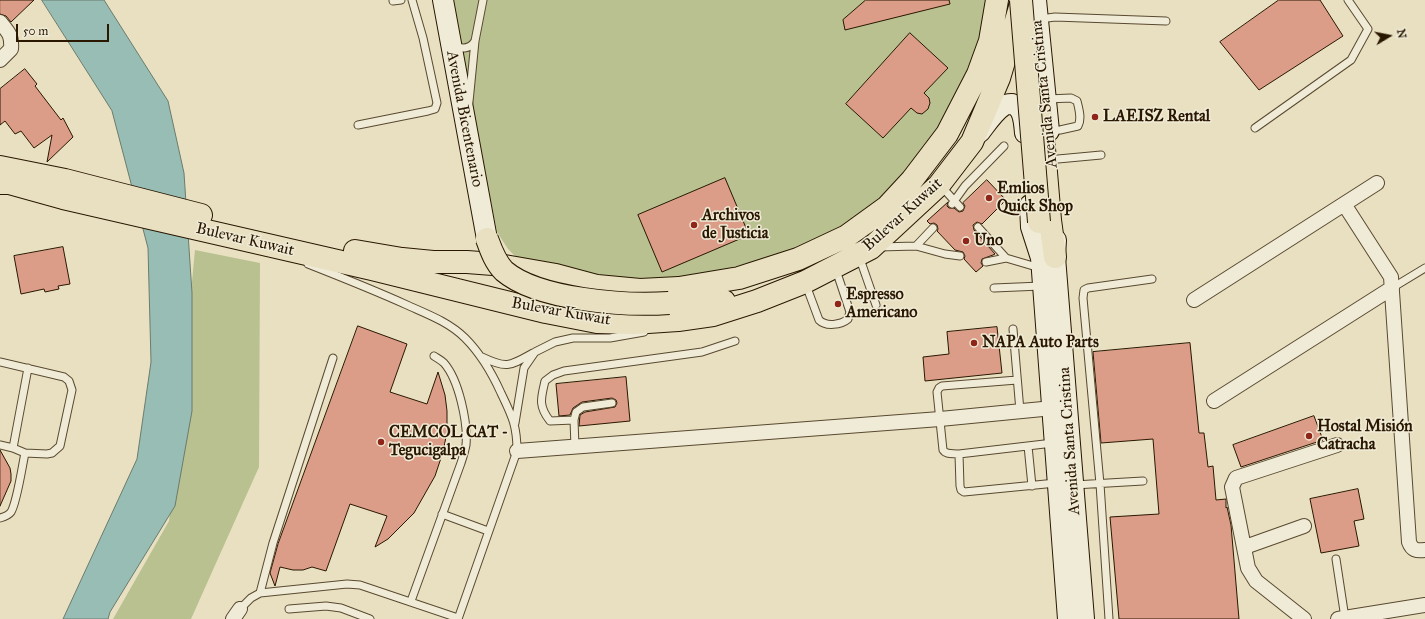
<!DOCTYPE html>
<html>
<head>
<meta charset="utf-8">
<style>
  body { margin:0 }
  #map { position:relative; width:1425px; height:619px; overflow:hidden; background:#e8e0c1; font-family:"IM FELL Great Primer",serif }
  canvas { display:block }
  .north { position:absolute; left:1369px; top:16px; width:40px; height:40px; -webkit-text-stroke:3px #f0ebd7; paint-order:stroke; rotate:80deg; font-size:11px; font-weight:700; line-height:16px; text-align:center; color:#291700 }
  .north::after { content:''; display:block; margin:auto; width:14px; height:18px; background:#291700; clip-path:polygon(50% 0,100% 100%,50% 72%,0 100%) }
  .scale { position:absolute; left:16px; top:24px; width:93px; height:18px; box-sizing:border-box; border:2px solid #291700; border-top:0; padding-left:5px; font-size:12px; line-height:14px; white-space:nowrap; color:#291700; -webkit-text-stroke:3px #f0ebd7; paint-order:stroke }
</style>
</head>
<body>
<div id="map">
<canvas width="1425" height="619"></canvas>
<div class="north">N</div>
<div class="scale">50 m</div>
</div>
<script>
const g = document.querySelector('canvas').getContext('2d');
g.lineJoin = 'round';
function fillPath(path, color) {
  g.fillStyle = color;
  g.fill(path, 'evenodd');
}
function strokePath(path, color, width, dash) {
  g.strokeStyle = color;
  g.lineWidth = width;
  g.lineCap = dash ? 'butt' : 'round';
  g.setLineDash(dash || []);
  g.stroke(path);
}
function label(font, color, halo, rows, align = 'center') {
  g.font = font + ' "IM FELL Great Primer",serif';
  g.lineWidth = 3;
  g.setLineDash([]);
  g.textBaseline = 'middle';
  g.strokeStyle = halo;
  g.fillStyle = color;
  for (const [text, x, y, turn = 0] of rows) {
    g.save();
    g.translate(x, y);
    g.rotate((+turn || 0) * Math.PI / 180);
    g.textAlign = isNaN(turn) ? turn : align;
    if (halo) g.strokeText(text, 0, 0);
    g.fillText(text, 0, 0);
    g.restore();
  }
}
fillPath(new Path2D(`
  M451,0H992L985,36L933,142L894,185L864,212L835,230L782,254L714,272L665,278L617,280L548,265L516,257L508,249L497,232Z
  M195,250L260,263L259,467L191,619H113L169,521Z`), '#b9c191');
const water = new Path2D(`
  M42,0H104L168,101L184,173L192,293V411L175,506L110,612L108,619H63L137,459L151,362L148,248L112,111Z`);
fillPath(water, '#97bdb4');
strokePath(water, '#6b7b6c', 1);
const building = new Path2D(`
  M0,0H34L11,22L6,16L0,14Z
  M866,0H949L950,4L845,30L843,20Z
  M1279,0H1320L1343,36L1259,90L1220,42Z
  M910,33L948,68L924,93L929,98L930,103L928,109L922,114L917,113L911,108L883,138L846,104Z
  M25,69L37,84L35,86L61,120L63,118L73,137L47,162L52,135L34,148L21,131L15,134L5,121L0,125V89Z
  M725,178L749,235L662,272L638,215Z
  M987,180L1006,200L982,224L977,222L973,225L974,230L995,254L993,255L982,259L981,263L983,266L976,272L964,259L965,256L963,252L955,250L937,231L938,229L937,225L934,223L930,224L927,221L948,202L947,206L949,208H954L959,212L963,211L965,206L963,203Z
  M63,247L70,284L58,286L59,289L45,292L44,289L21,294L14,256Z
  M358,326L407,344L390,392L427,404L438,372L445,395L447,411V432L443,452L435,476L414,513L388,539L375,547L387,516L350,504L326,571L312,567L303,570H293L280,567L275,586L270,573L278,544Z
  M997,327L1002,373L925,381L923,357L949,354L947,332Z
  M1190,343L1199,433H1204L1208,467L1213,466L1216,500L1226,499V508L1227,507L1231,525L1239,619H1119L1110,517L1159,514L1153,439L1101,443L1093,352Z
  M626,377L630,421L579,426L580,415L585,412L615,407L617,403L616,400L612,398L582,402L573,408L570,415L559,416L556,384Z
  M1314,416L1323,440L1241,467L1233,445Z
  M0,450L10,468L11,474V481L0,506Z
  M1358,489L1364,519L1354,521L1359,546L1321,553L1310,499Z`);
fillPath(building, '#db9c88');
strokePath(building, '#291700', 1);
const lane = new Path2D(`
  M393,1L401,0
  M1040,19L1055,17L1166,21
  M453,45C462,50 470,49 475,41
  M1047,99L1071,98L1077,101C1079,109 1082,119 1078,126L1060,130L1049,131
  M469,102L475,41L483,0
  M358,125L428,111L435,109L437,103L423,38L412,0
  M1255,128L1351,60L1368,29L1348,0
  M1052,159H1058L1101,155
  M941,186L960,207
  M952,204L965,186L1004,146
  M978,227L1006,258
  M916,246L933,228
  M879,247L916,246L945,254L960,256
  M859,256L876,305
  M986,262L1006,258L1040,268
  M308,264C341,277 374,290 407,305C427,314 449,322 465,338C481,354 492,373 501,393C512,416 517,425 517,451L458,619
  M806,285L819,320C826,327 841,325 848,319L850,312L836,270
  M994,288L1041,286
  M1392,288L1425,268
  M1013,329L1020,411
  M482,357C507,369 510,366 533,353
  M0,362L64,377L69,381L72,390L60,446L52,453L47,454L25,453C22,467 17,502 11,512C8,516 4,517 0,518
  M574,420L550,421C538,406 541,398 545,381L553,375L564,371L702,352L735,341
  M515,423L524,368L535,352L555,342L573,338H610L644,332
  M1053,443L959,454L960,486L961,490L964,492L1056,483
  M0,445L13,448L25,453
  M1028,446L1032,486
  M575,447L574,420L576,412L583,407L612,403
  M13,448L28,368
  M959,454C953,453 946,455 943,450L937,392L939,388L942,386L1017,380
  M1074,485L1143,481
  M442,514L488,531
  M1336,559L1345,618
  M260,593L273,543L333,358
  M411,601L461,463C463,457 465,451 466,445C468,423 459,380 444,363C441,360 437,358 434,356
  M240,609L251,598L260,593L347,584L360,585L458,618
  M289,609L326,606L341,608L370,619
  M1109,619L1100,484L1083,298L1084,290L1088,288L1152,279`);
const street = new Path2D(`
  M0,22C9,33 12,35 11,49L0,60
  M1344,204L1391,277L1409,542C1412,550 1416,551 1425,550
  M1194,300L1377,183
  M1214,401L1392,288
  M517,451L940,419L1053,408
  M1245,547L1304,526
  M233,619L240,609
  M1304,619L1256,581L1248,568L1232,487L1236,478L1337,445
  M1338,619L1425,605`);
const secondary = new Path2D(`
  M443,0L487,239
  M1036,0L1049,131
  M980,132C987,123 994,112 1003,106C1006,104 1009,104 1012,104C1024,107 1024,123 1025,133
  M1030,205L1031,227L1041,258L1068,619
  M1056,240L1055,257L1084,619`);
const primary = new Path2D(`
  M1041,113L1050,220L1055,257
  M0,167L65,180L201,215
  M0,183H9L63,198L372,269L546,312L597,322L633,323L678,320L713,315L757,301L805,282L871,248L939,185L972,142L999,78L1021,4
  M355,251L402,259L433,262H467L493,264L556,275L597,286L640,290L679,288L739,278L798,259L847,236L887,207L912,180L947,134L978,74L990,41L997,0
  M669,303L724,301`);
strokePath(lane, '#594930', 9);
strokePath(street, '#594930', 16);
strokePath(secondary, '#291700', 22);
strokePath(primary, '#291700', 24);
strokePath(lane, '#f0ebd7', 7);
strokePath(street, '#f0ebd7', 14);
strokePath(secondary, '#f0ebd7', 20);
strokePath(primary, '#e8e0c1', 22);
const primaryBridge = new Path2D(`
  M1021,0L1039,222
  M487,239C491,250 495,262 504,271C538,300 626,306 669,303`);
strokePath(primaryBridge, '#291700', 24, []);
strokePath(primaryBridge, '#e8e0c1', 22);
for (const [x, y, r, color] of [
  [1095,117,4,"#8f2418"],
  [989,198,4,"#8f2418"],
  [694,225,4,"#8f2418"],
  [966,241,4,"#8f2418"],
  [838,304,4,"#8f2418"],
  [974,343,4,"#8f2418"],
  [1309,436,4,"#8f2418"],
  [381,442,4,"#8f2418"]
]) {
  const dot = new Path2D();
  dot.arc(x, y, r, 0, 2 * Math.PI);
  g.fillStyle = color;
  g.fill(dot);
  strokePath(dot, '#f0ebd7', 1.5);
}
label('16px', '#291700', '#f0ebd7', [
  ["Avenida Santa Cristina",1045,94,-96],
  ["Avenida Bicentenario",464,119,79],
  ["Bulevar Kuwait",903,215,-42],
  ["Bulevar Kuwait",245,240,13],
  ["Bulevar Kuwait",561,312,10],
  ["Avenida Santa Cristina",1070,441,-94]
]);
label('bold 16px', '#291700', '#f0ebd7', [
  ["LAEISZ Rental",1103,117],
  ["Emlios",997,189],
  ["Quick Shop",997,207],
  ["Archivos",702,216],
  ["de Justicia",702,234],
  ["Uno",974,241],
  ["Espresso",846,295],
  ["Americano",846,313],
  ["NAPA Auto Parts",982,343],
  ["Hostal Misión",1317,427],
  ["Catracha",1317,445],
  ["CEMCOL CAT -",389,433],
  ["Tegucigalpa",389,451]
], 'left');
</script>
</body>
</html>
